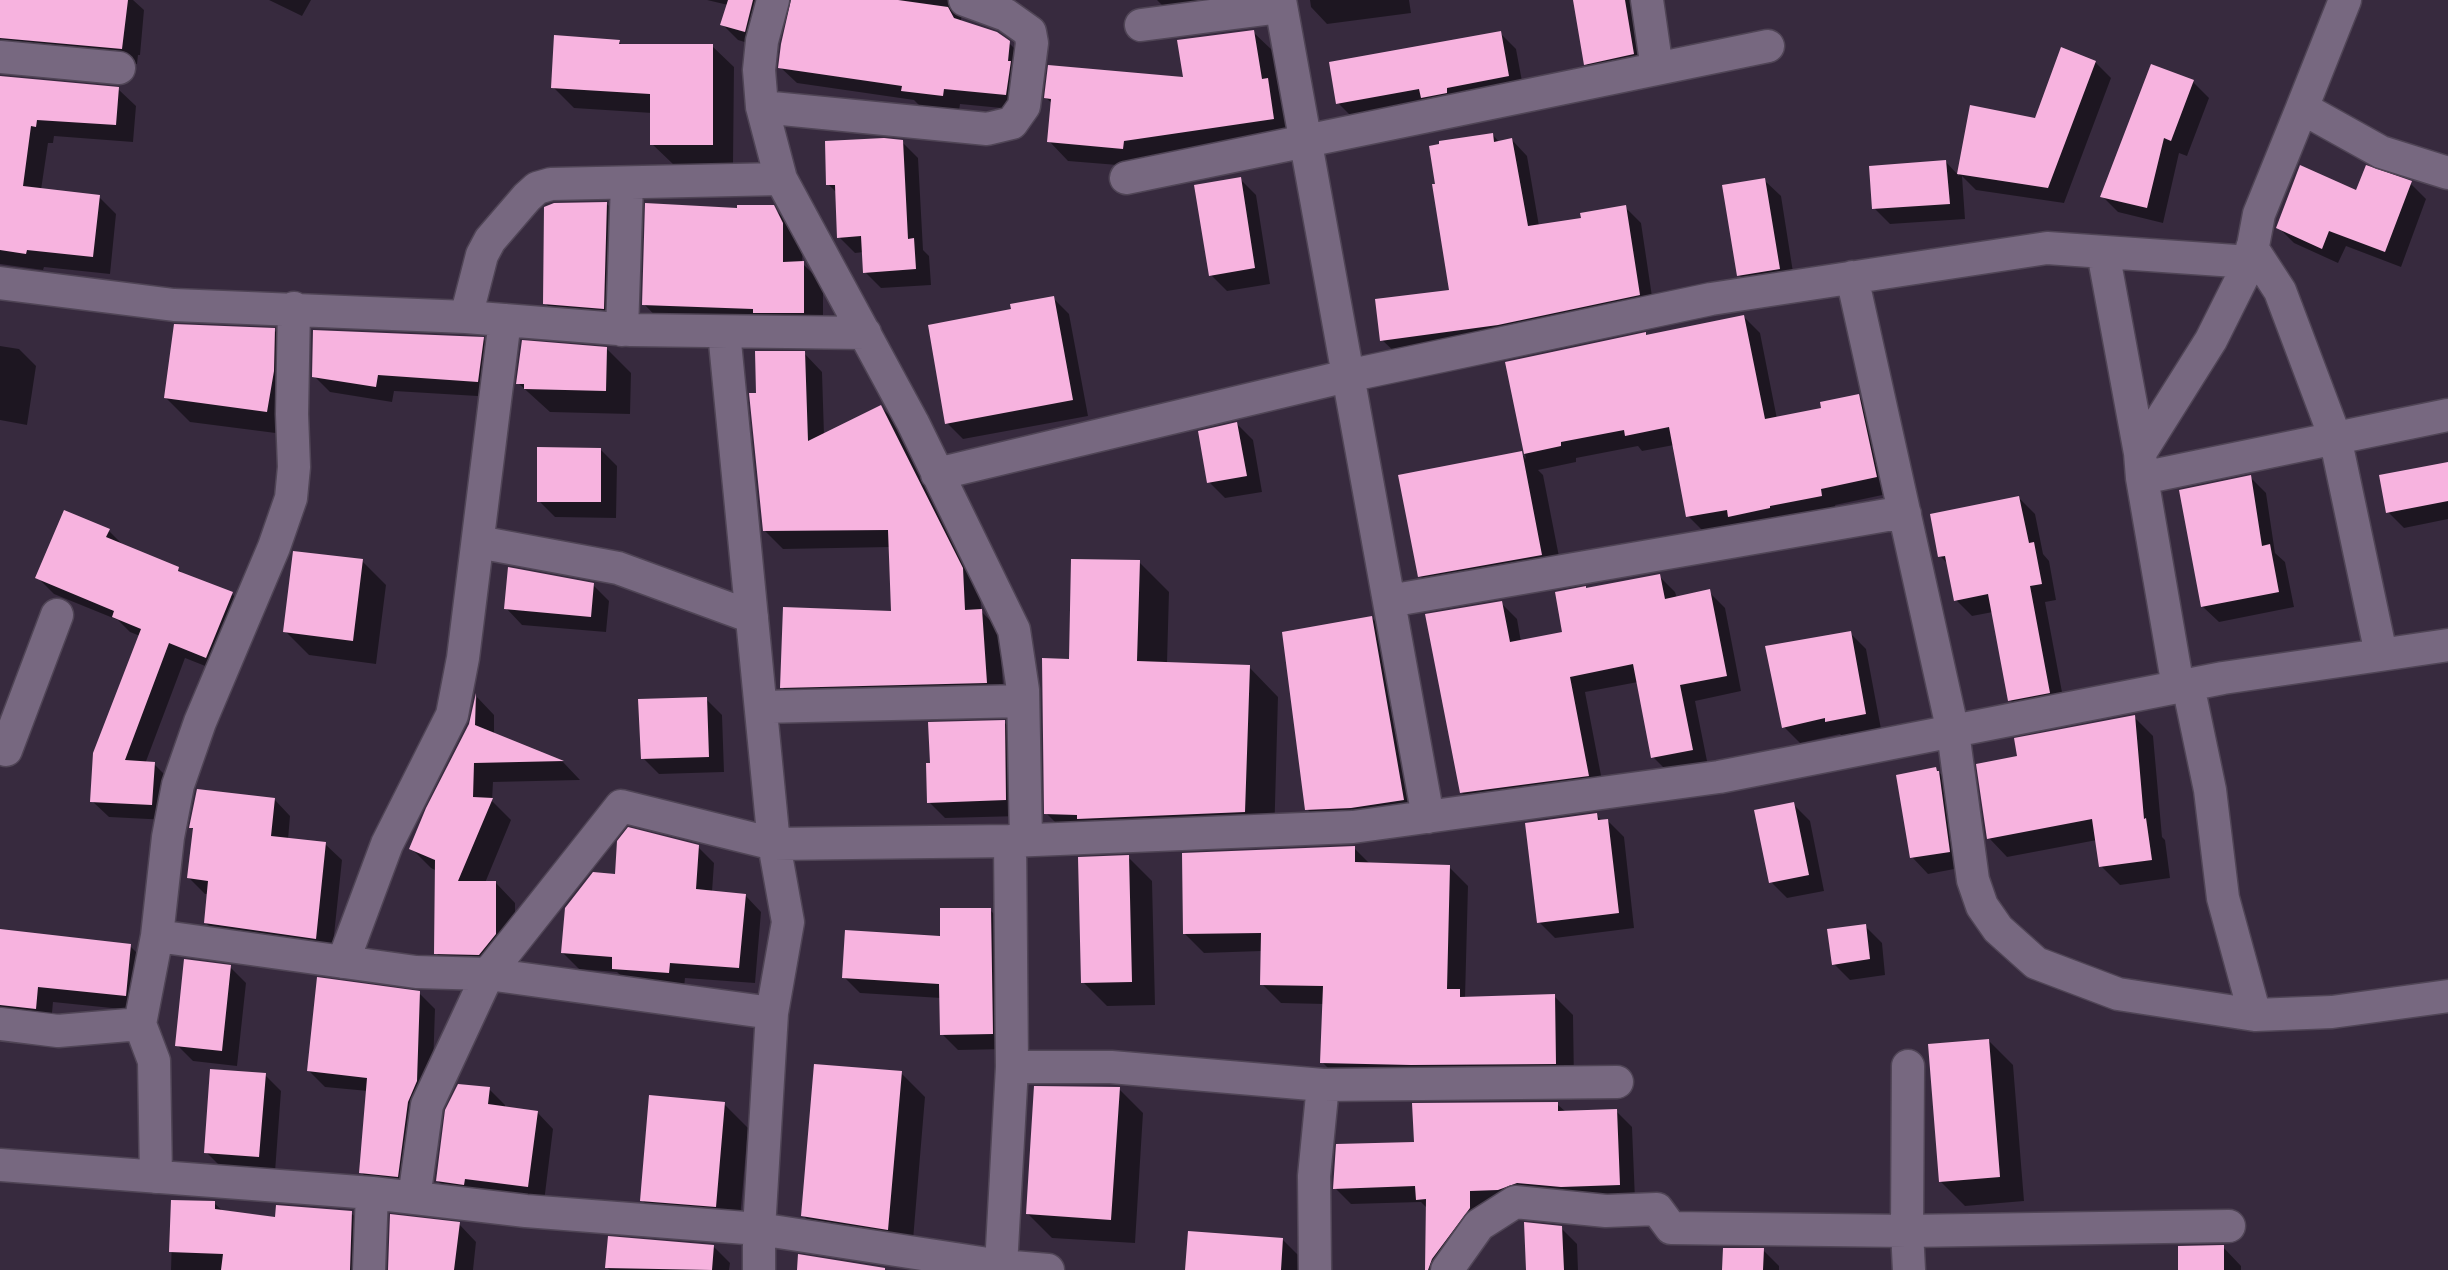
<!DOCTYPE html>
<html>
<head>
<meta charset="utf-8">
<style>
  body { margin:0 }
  canvas { display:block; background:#372a3e }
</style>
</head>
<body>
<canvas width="2448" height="1270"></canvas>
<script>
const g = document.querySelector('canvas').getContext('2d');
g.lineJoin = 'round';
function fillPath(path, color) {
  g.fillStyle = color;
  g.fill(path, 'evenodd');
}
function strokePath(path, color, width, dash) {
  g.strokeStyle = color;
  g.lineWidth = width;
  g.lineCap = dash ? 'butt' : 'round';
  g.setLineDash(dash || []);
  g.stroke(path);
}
fillPath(new Path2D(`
  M0,0H133L144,10L140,55H138L137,64L18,53L0,65Z
  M269,0H311L302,16Z
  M707,0H780L761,47L738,40L722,24L728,5Z
  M793,0H971L962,11L961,21L1008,42L1025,59L1022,110L960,104L959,111L920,106L914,100L797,83L780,67Z
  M1157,0H1265L1183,12L1162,5Z
  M1310,0H1409L1411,13L1327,24L1311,7Z
  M1575,0H1638L1649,70L1602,80L1586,64Z
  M1253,32L1273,51L1279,92L1287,99L1293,138L1142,167L1068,161L1049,141L1053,104L1046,98L1185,79Z
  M1500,33L1516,49L1524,92L1354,119L1338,103Z
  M619,42L623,46H712L734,67L733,165H674L652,144V113L574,108L553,87Z
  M2095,62L2111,78L2064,203L1976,190L1962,176L1965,219L1890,224L1874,208L1946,162L1959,176L1972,107L2036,120Z
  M0,78L118,89L136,106L133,142L54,136L53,143H48L41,190L99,197L116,214L110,274L44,267L43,270L0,264Z
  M2193,82L2209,98L2187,156L2179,153L2163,223L2118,212L2102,196Z
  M1493,135L1500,143L1512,140L1527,156L1539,226L1583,220L1626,208L1641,223L1654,310L1398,355L1382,340L1451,292Z
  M902,142L918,158L923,250L929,256L931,285L881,288L865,272L864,252L855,253L839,237L837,193L828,184Z
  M1240,179L1256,195L1270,284L1227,291L1211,275Z
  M1764,180L1781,196L1795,285L1755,291L1739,275Z
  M2410,183L2426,199L2401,267L2346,246L2338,263L2294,243L2278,227L2357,193Z
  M607,204L631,228L627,332L569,327L545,303Z
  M773,207L793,228L803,245L802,263L823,284V332L664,325L644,304L739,210Z
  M1053,298L1069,314L1088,416L963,439L947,423L1013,310Z
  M1744,317L1760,333L1777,419L1823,410L1858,396L1874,413L1892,493L1835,505L1837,512L1704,532L1688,516L1674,445L1642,451L1638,446L1576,458V462L1538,470L1543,475L1563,577L1442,598L1420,576L1521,453L1526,459L1508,363Z
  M274,330L298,354L291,435L190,422L166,398Z
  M483,339L499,355L494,397L394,391L392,402L330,392L314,376Z
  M0,346L19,349L36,366L27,425L0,420Z
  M607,349L631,373L630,414L550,412L518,383Z
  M804,353L822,372L824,435L881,407L899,425L980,588L981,611L999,630L1004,700L801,705L782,687L893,613L891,547L783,549L764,530L758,395Z
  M1237,424L1253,440L1262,492L1225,498L1209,482Z
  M601,450L617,466L616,518L555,517L539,501Z
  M2448,464V519L2404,528L2388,512Z
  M2250,477L2266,493L2275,553L2285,562L2294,607L2219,622L2202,606Z
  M2019,498L2035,514L2043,554L2049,561L2056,600L2045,602L2065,708L2026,716L2010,700L1993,612L1972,616L1956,600L1948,564L1940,556Z
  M109,531L125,547L178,569L185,576L232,594L248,610L223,673L185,658L145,764H154L170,780L168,820L109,817L92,801L140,636L130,632L118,620L54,594L38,578Z
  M362,561L386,585L376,664L309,655L285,631Z
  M1139,562L1169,592L1167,664L1249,667L1278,697L1274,841L1076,843L1046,813L1071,661Z
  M1659,576L1675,592L1677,598L1709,592L1725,608L1741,691L1695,701L1708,766L1669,773L1653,757L1638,682L1585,692L1604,791L1478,808L1461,792L1501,603L1517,619L1521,642L1565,633Z
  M593,585L609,601L606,632L522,625L506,608Z
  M1372,618L1396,642L1427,823L1331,833L1307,809Z
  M1850,633L1866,649L1881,729L1843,737L1840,734L1800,743L1784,727Z
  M477,697L494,715V735L563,762L580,780L493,782L492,801L511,820L485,883H496L515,903V954L456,972L436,953L437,871L431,868L412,849L471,724Z
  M706,699L722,715L724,772L659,774L643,758Z
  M2134,717L2153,736L2162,837L2165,840L2170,878L2120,885L2101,866L2097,840L2007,857L1989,838L2020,757Z
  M1004,722L1020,739L1021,816L945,818L929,802Z
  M1936,769L1952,786L1965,867L1928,874L1912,857Z
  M274,799L290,816L288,840L325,844L342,860L332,954L222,939L206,923L209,894H205L189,878L194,830L191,827Z
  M1794,805L1810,821L1824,891L1787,898L1771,882Z
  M1596,815L1603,822L1608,821L1624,837L1634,928L1555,938L1539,922Z
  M698,847L714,863L712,892L745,895L761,912L755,983L685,978L684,988L630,984L617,972L579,969L563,953Z
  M1354,848L1371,865L1449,867L1468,886L1465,999L1554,996L1573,1015L1574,1082L1341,1081L1322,1062L1324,1004L1281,1003L1262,984V951L1204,953L1185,934Z
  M1128,857L1152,881L1155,1005L1107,1006L1083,982Z
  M990,910L1006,926L1008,1049L958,1050L942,1034L941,998L860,993L844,977L942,938Z
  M1866,927L1882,943L1885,975L1850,980L1834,964Z
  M130,946L146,962L141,1011L53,1002L51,1024L0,1011V953Z
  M230,967L246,983L237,1066L193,1061L177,1045Z
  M419,993L435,1009L432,1098L413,1192L377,1188L361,1172L368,1091L325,1087L309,1071Z
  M1989,1041L2013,1065L2024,1201L1965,1206L1941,1182Z
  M901,1073L925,1097L912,1252L827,1240L803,1215Z
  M265,1075L281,1091L275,1172L222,1168L206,1152Z
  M489,1089L505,1105V1108L537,1112L553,1129L544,1202L454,1197L438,1181Z
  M1119,1089L1143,1113L1135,1243L1052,1238L1028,1214Z
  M724,1104L748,1128L739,1230L666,1224L642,1200Z
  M1557,1104L1566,1112L1616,1111L1632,1127L1635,1200L1534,1198L1451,1270H1427L1428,1209L1421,1202L1351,1204L1335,1188L1416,1144Z
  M173,1202L214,1203L224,1212L277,1219L351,1213L369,1230L368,1270H171Z
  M459,1224L476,1242L473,1270H390Z
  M1561,1228L1577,1244L1578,1270H1528Z
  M1283,1240L1299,1256L1298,1270H1189Z
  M714,1247L730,1263L729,1270H610L607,1268Z
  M2223,1247L2241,1266V1270H2180Z
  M1763,1250L1779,1266V1270H1724Z`), '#0007');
fillPath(new Path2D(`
  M0,0H128L122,49L0,38Z
  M728,0H753L745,32L720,25Z
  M791,0H898L948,7L954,18L997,32L1010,41L1008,61H1011L1006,95L944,89L943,96L901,91L902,86L778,68L781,44Z
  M1573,0H1625L1634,54L1584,65Z
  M1254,30L1262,79L1268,78L1274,119L1124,141L1123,149L1047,142L1051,99L1044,98L1048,65L1183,77L1177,40Z
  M1501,31L1509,76L1447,88V93L1421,98L1419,89L1336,104L1329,62Z
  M554,35L620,40L619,44H713V145H650V94L551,88Z
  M2061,47L2096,61L2048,188L1957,174L1970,105L2035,118Z
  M2151,64L2194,80L2171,141L2164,138L2147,208L2100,197Z
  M0,76L119,87L116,125L37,120L36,127L31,126L23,186L100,195L93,257L27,250L26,254L0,250Z
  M1493,133L1494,142L1512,138L1528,226L1581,218L1580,213L1626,205L1640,295L1498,325L1380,341L1375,299L1449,290L1432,184H1435L1429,146L1439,144V141Z
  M884,138L903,140L908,239L914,238L916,269L863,273L861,236L837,238L835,185H826L825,141Z
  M1946,160L1950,204L1872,209L1869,166Z
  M2300,165L2356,190L2366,165L2412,181L2385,252L2329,231L2322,249L2276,228Z
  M1241,177L1255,268L1209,276L1194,185Z
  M1765,178L1780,269L1737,276L1722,185Z
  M607,202L604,309L543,304L544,207L554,203Z
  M645,203L737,208V205H774L783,223V262L804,261V313H753V309L642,305Z
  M1054,296L1073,400L945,424L928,325L1011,309L1010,304Z
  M1744,315L1765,419L1821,408L1820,402L1859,394L1877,477L1821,489L1822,496L1770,506V508L1728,517L1727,510L1686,517L1669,427L1625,436L1624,430L1561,442V446L1524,454L1505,362L1646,332V335Z
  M174,324L275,328L274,371L267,412L164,398Z
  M313,330L484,337L478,382L378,375L376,387L312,377Z
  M522,340L607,347L606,391L524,389V384H516Z
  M755,351H805L808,441L881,405L963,568L965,610L982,609L987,683L780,688L783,607L891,611L888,530L763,531L749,393H756Z
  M1237,422L1247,476L1207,483L1198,431Z
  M537,447L601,448V502H537Z
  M1522,451L1542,555L1418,577L1398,475Z
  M2448,462V501L2386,513L2379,475Z
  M2251,475L2262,546L2270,544L2279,592L2201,607L2179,490Z
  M2019,496L2029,543L2034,542L2042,584L2030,586L2050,693L2008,701L1988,594L1954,601L1945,556L1938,557L1930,514Z
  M64,510L110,529L106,537L179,567L178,571L233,592L206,658L169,643L125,760L155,762L152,805L90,802L93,753L141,629L112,617L114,611L35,578Z
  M293,551L363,559L353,641L283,632Z
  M1071,559L1140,560L1137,661L1250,665L1245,812L1077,819V815L1044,814L1042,658L1069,659Z
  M508,567L594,583L591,617L504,609Z
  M1660,574L1665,599L1710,589L1727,676L1680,685L1693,750L1651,758L1633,664L1570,677L1589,776L1460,793L1425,614L1502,601L1510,642L1562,632L1555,592L1586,586V588Z
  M1372,616L1404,800L1351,808L1305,810L1282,632Z
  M1851,631L1866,714L1825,722V718L1782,728L1765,646Z
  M476,693L475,725L564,761L474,763L473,797L493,798L458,881H496V934L479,955L434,954L435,860L409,849L426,808L469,724Z
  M707,697L709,757L641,759L638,699Z
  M2135,715L2144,819L2146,818L2152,860L2099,867L2092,819L1987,839L1976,764L2017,756L2014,738Z
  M1005,720L1006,800L927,803L926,763H930L928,722Z
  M1936,767L1937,771H1939L1950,852L1910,858L1896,775Z
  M197,789L275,798L271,836L326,842L316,939L204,923L208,881L187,878L193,828H189Z
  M1794,802L1809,875L1769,883L1754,810Z
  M1597,813L1598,820L1608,819L1619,913L1537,923L1525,823Z
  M628,827L699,845L696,889L746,894L739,968L670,963L669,973L612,969V957L561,953L565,908L593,872L615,874L617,841Z
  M1355,846V862L1450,865L1447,989H1460V997L1555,994L1556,1064L1411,1065L1320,1063L1323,986L1260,985L1261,933L1183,934L1182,853Z
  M1129,855L1132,982L1081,983L1078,857Z
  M940,908H991L993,1034L940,1035L939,984L842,978L845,930L940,936Z
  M1866,924L1870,959L1832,965L1827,929Z
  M0,929L131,944L126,996L38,987L36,1009L0,1005Z
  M184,959L231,965L222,1051L175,1046Z
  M317,977L420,991L417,1081L408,1102L398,1177L359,1173L367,1078L307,1071Z
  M1989,1039L2000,1177L1939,1182L1928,1044Z
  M814,1064L902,1071L888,1230L801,1216Z
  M210,1069L266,1073L259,1157L204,1153Z
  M458,1084L490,1087L488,1104L538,1111L528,1187L465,1179L464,1185L436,1181L445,1110Z
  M1034,1086L1120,1087L1111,1220L1026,1214Z
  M649,1095L725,1102L716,1207L640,1201Z
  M1558,1102V1111L1617,1109L1620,1185L1561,1187L1517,1183L1498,1190L1470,1191V1208L1432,1259L1428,1270H1425L1426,1199L1416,1200L1415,1186L1333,1189L1336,1144L1414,1142L1412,1103Z
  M171,1200L215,1201V1209L275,1217L276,1205L352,1211L350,1270H221L223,1254L169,1252Z
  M390,1214L460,1222L454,1270H388Z
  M1524,1222L1562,1226L1564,1270H1526Z
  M1188,1231L1283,1238L1281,1270H1185Z
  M608,1236L714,1245L712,1270L605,1268Z
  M2224,1245V1270H2178V1246Z
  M1723,1248H1764L1763,1270H1722Z
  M798,1254L885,1268V1270H797Z`), '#f7b3df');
const minor = new Path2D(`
  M773,0L762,41L759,70L762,107L781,179L913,423L1014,630L1023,690L1026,840
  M1280,0L1428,817
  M1647,0L1657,69
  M1141,25L1281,7
  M0,57L119,68
  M762,107L987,129L1012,123L1024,106L1032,43L1030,32L1006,15L965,0
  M2302,108L2345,0
  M1126,178L1768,46
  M2252,248L2280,291L2335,437L2381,654
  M2103,252L2140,453L2142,478L2178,687
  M1852,277L1953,732L1973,880L1982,906L1998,929L2036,963L2118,994L2255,1015L2332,1012L2448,996
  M0,283L174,305L466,317L631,330L865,333
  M466,317L482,255L490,240L527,197L537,188L551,184L781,179
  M622,330L627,183
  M724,332L774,844L1010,841L1012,1067H1111L1323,1085L1617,1082
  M2140,453L2211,340L2250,262
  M937,474L1347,376L1711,299L2047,248L2250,262L2259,214L2302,108L2381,152L2448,173
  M2142,478L2448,415
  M478,542L618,568L752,617
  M1389,601L1887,515L1905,514
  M2188,685L2210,790L2223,898L2255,1015
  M761,707L1023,701
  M6,750L57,615
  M1010,841L1353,827L1719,777L2223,678L2448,645
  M157,936L168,837L178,785L200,722L274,547L291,498L294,467L292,414L294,308
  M343,962L387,844L452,715L463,658L505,320
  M0,1024L58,1031L140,1024L154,1061L156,1177
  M140,1024L157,936L416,972L488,974L427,1105L414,1198
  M1908,1066L1907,1231L1909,1270
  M0,1165L372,1193
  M1001,1266L1012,1067
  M369,1270L372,1193L526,1211L759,1229L772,1013L788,922L774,844L621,806L488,974L772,1013
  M759,1270V1229L1001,1266L1048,1270
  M1315,1270L1314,1176L1323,1085
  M1447,1270L1479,1225L1515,1202L1606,1211L1657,1209L1671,1228L1907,1231L2229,1226`);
strokePath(minor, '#504556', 35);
strokePath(minor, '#776880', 32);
</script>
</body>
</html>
